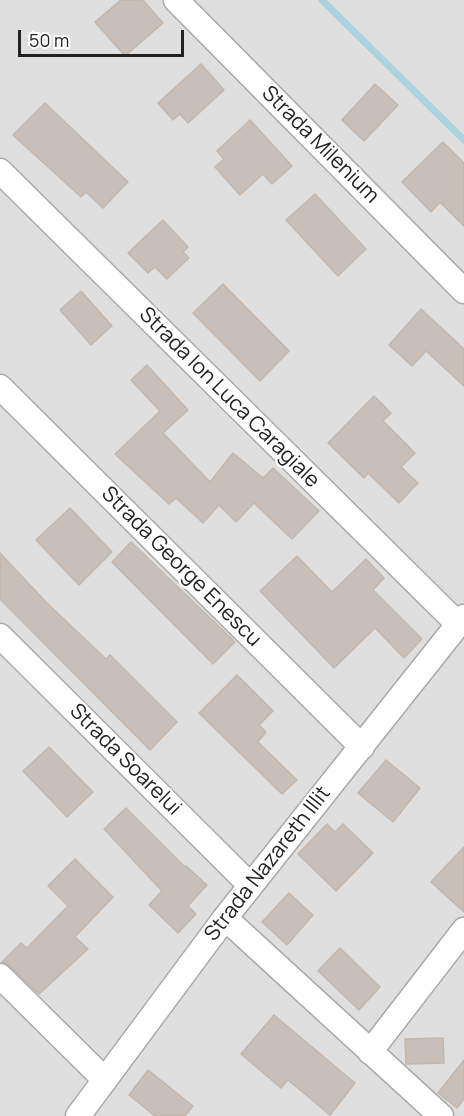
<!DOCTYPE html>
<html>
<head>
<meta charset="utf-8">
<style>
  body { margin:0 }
  #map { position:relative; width:464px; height:1116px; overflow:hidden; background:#f2efe9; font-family:Manrope,sans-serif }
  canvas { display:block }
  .scale { position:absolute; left:18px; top:30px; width:166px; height:27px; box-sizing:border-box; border:3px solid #222; border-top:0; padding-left:8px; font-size:18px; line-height:21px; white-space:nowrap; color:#222; -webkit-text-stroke:4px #fff; paint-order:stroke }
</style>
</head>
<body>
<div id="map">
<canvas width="464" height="1116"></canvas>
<div class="scale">50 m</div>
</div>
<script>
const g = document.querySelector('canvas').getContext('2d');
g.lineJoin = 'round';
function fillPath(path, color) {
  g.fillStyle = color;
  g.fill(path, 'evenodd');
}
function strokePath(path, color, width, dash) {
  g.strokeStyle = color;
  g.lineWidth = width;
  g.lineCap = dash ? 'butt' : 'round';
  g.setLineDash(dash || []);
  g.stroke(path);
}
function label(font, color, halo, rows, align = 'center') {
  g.font = font + ' Manrope,sans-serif';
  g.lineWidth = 5;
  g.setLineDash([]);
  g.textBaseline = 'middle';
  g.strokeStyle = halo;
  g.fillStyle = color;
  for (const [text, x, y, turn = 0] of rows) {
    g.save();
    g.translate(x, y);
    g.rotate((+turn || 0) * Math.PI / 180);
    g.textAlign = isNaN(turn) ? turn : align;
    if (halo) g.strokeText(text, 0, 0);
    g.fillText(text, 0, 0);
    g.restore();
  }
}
fillPath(new Path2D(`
  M0,0H464V1116H0Z`), '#e0dfdf');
strokePath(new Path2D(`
  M322,0L464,140`), '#aad3df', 7);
const building = new Path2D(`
  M121,0H143L163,23L125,56L95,22Z
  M201,64L224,90L188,123L180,114L173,120L158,103Z
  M375,84L398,105L364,141L342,120Z
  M45,103L128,182L103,208L86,192L81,197L13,135Z
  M250,120L292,166L272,184L263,174L240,195L215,167L224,159L217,151Z
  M443,142L464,163V226L440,202L431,212L402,182Z
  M315,194L366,249L338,276L286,220Z
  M163,220L188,247L183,252L189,258L167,279L155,267L148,273L128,253Z
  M223,284L289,351L260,381L193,313Z
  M81,291L112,326L91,345L60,310Z
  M421,309L464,349V386L426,351L412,366L389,345Z
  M147,365L188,410L163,433L210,482L233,453L263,478L273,468L319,511L292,539L254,503L236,522L219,505L203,523L176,498L169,504L115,454L160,411L131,380Z
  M374,396L391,413L383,421L415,453L401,467L418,483L399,503L368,473L364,478L328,443Z
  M70,508L112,552L79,585L36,540Z
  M131,542L235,642L213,664L112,562Z
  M0,553L47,603L106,659L110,655L177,722L150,750L0,599Z
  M297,556L332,592L366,559L384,578L373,590L422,639L404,658L375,628L334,668L260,591Z
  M237,675L273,711L259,725L266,732L258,742L297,780L282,794L199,713Z
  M49,747L93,792L67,817L23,771Z
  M386,760L420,788L393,822L358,793Z
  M126,808L185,867L186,866L207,885L188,906L196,914L178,933L149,905L162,891L104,829Z
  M327,824L335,832L343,824L373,853L336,891L298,854Z
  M464,847V912L431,882Z
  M75,859L113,897L75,937L88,949L39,994L10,966L2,962L21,943L27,948L68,906L48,886Z
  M289,893L313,915L287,945L262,922Z
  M340,948L380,987L359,1010L318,971Z
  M274,1015L355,1083L330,1115L288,1080L281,1088L241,1054Z
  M443,1038L444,1063L406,1064L405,1039Z
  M464,1060V1099L457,1108L438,1093Z
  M148,1070L193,1106L185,1116H155L129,1095Z`);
fillPath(building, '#c7bfb8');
strokePath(building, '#c4b6ab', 1.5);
const street = new Path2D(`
  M176,0L464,291
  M0,171L458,624
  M0,387L362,747
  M0,636L250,885
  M225,918L441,1116
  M0,976L105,1080
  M370,1052L464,930
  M78,1116L225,918L464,617`);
strokePath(street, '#a9a9a9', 27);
strokePath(street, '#fff', 24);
label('21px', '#222', '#fff', [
  ["Strada Milenium",320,145,45],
  ["Strada Ion Luca Caragiale",229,398,45],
  ["Strada George Enescu",181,567,45],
  ["Strada Soarelui",125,760,45],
  ["Strada Nazareth Illit",268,864,-52]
]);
</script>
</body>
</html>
